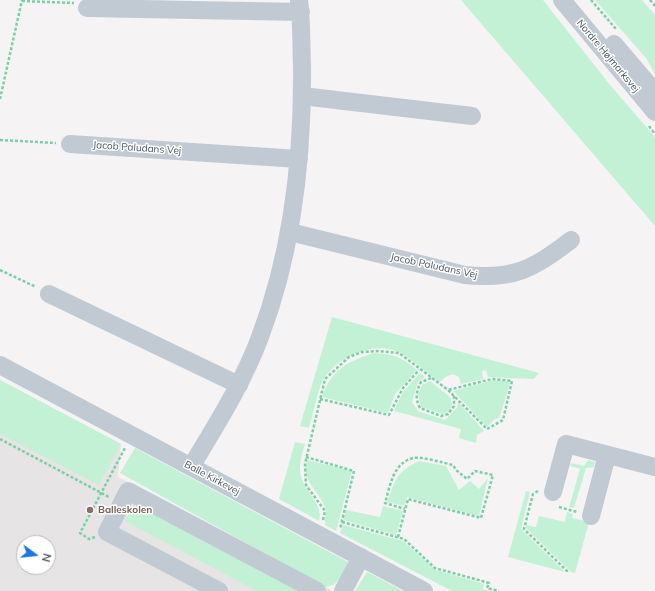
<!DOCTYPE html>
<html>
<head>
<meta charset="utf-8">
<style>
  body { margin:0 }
  #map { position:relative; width:655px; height:591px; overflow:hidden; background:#f5f3f3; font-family:Mulish,sans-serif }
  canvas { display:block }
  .north { position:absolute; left:16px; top:535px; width:40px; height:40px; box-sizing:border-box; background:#fff; border:1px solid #b7bbc0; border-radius:50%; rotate:105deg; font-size:11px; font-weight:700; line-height:16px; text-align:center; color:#4a5661 }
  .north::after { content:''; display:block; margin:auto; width:14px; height:18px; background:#1a73e8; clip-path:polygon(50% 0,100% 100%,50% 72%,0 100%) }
</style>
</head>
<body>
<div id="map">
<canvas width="655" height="591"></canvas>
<div class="north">N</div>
</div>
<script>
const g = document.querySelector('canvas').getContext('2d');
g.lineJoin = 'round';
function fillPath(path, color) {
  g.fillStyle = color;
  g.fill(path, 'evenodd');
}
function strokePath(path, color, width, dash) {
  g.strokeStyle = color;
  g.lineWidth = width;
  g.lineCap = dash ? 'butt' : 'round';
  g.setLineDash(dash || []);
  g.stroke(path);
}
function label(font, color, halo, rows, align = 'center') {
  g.font = font + ' Mulish,sans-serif';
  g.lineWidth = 3;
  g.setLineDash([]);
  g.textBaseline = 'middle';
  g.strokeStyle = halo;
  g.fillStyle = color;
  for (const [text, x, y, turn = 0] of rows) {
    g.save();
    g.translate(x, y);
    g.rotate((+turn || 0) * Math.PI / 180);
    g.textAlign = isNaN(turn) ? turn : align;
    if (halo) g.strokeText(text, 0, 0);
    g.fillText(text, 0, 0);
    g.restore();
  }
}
fillPath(new Path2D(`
  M0,380L121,444L118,477L333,591H0ZM24,543H48V567H24Z`), '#e6e4e5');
fillPath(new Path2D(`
  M461,0H543L610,85L655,137V226Z
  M595,0H642L655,15V74L646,58Z
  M332,317L539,373L534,379L488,377L486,370L482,371L483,379L461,384L459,377L453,374L447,376L440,382C428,374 414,361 403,354C376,339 340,355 324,378C318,387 313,416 309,428L300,426Z
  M374,353C394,354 401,357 417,370L395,394L388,413L322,397C331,370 348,361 374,353Z
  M420,373L425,377L418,382L412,402L418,411L445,420L457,408L458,402L484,431L477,435L476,443L459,438L461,429L394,411L403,392Z
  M0,380L121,444L99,485L0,434Z
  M494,380L508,382L510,384L499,418L495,419L487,427L453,391Z
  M430,381L450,397L452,404L450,410L443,414L421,407L418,394L422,385Z
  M295,442L305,444C302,454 298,466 301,476C304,492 324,504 319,521L279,499Z
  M135,448L348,562C343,574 339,586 325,587L120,473Z
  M307,460L352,471L336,531L325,525C325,521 326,516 326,512C323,492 300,484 307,460Z
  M588,460L595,462L594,467L586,468L574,508L569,507L580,469L570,466L571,463L584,466Z
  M419,461L446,466L459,490L470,481L479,489L488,478L479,516L407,497L404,506L387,502C396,479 396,472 419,461Z
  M526,491L530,492L521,529L565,572L508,557Z
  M383,506L403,511L396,535L343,520L346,510L380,517Z
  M130,512H149L301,591H257L125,521Z
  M567,512L573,514L572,518L589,522L575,573L571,572L526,528V525L536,527L539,516L565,522Z
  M343,525L403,541L436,570L484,584L483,589L488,591H452L340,533Z
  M367,572L403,591H355Z`), '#c3f1d5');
strokePath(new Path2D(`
  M591,0L616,29
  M650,0L655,6
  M22,1L74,3
  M0,99L22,0
  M649,126L655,134
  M0,140L56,143
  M0,270L36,287
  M431,378L421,382C416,392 415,398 420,408L441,416L448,414L454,406V396
  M320,399L389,415L403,388L419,370
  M0,439L109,497
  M306,457L354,471L340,529
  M538,491L533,494L524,529L567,571V574
  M559,507L577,512
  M323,520L325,511L306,485L305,464L325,379L349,357L362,352L379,351L399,353L448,390L487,429L503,420L512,381L492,379L448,390
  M342,522L404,539L435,568L489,583L487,588L499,591
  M95,537L89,539L80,533L125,448
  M398,537L408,499L481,518L493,475L475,471L467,479L456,470L453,465C444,463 421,456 413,458C393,463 390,486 385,503L405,509`), '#7ad0a6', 2.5, [3, 2]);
strokePath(new Path2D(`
  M562,0L655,112
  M87,8L301,12
  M614,44L655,92
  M302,96L472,116
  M70,144L299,159
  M290,232L465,275C513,280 534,269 571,240
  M49,294L239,385
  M0,365L424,591
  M191,467C216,425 243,383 260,337C293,250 303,159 302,66C301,44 302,22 299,0
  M553,492L566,444L655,467
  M591,516L607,455
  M219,591L107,532L128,491L317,591
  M343,591L361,557`), '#c1cad2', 18);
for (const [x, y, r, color] of [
  [90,510,4,"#8d6e63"]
]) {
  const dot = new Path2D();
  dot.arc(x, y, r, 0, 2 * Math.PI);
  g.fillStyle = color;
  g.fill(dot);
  strokePath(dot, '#fff', 1.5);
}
label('10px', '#4a5661', '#fff', [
  ["Nordre Højmarksvej",608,56,50],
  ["Jacob Paludans Vej",137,148,4],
  ["Jacob Paludans Vej",434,266,12],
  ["Balle Kirkevej",212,478,28]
]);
label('bold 10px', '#785e54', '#fff', [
  ["Balleskolen",98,510]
], 'left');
</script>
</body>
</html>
